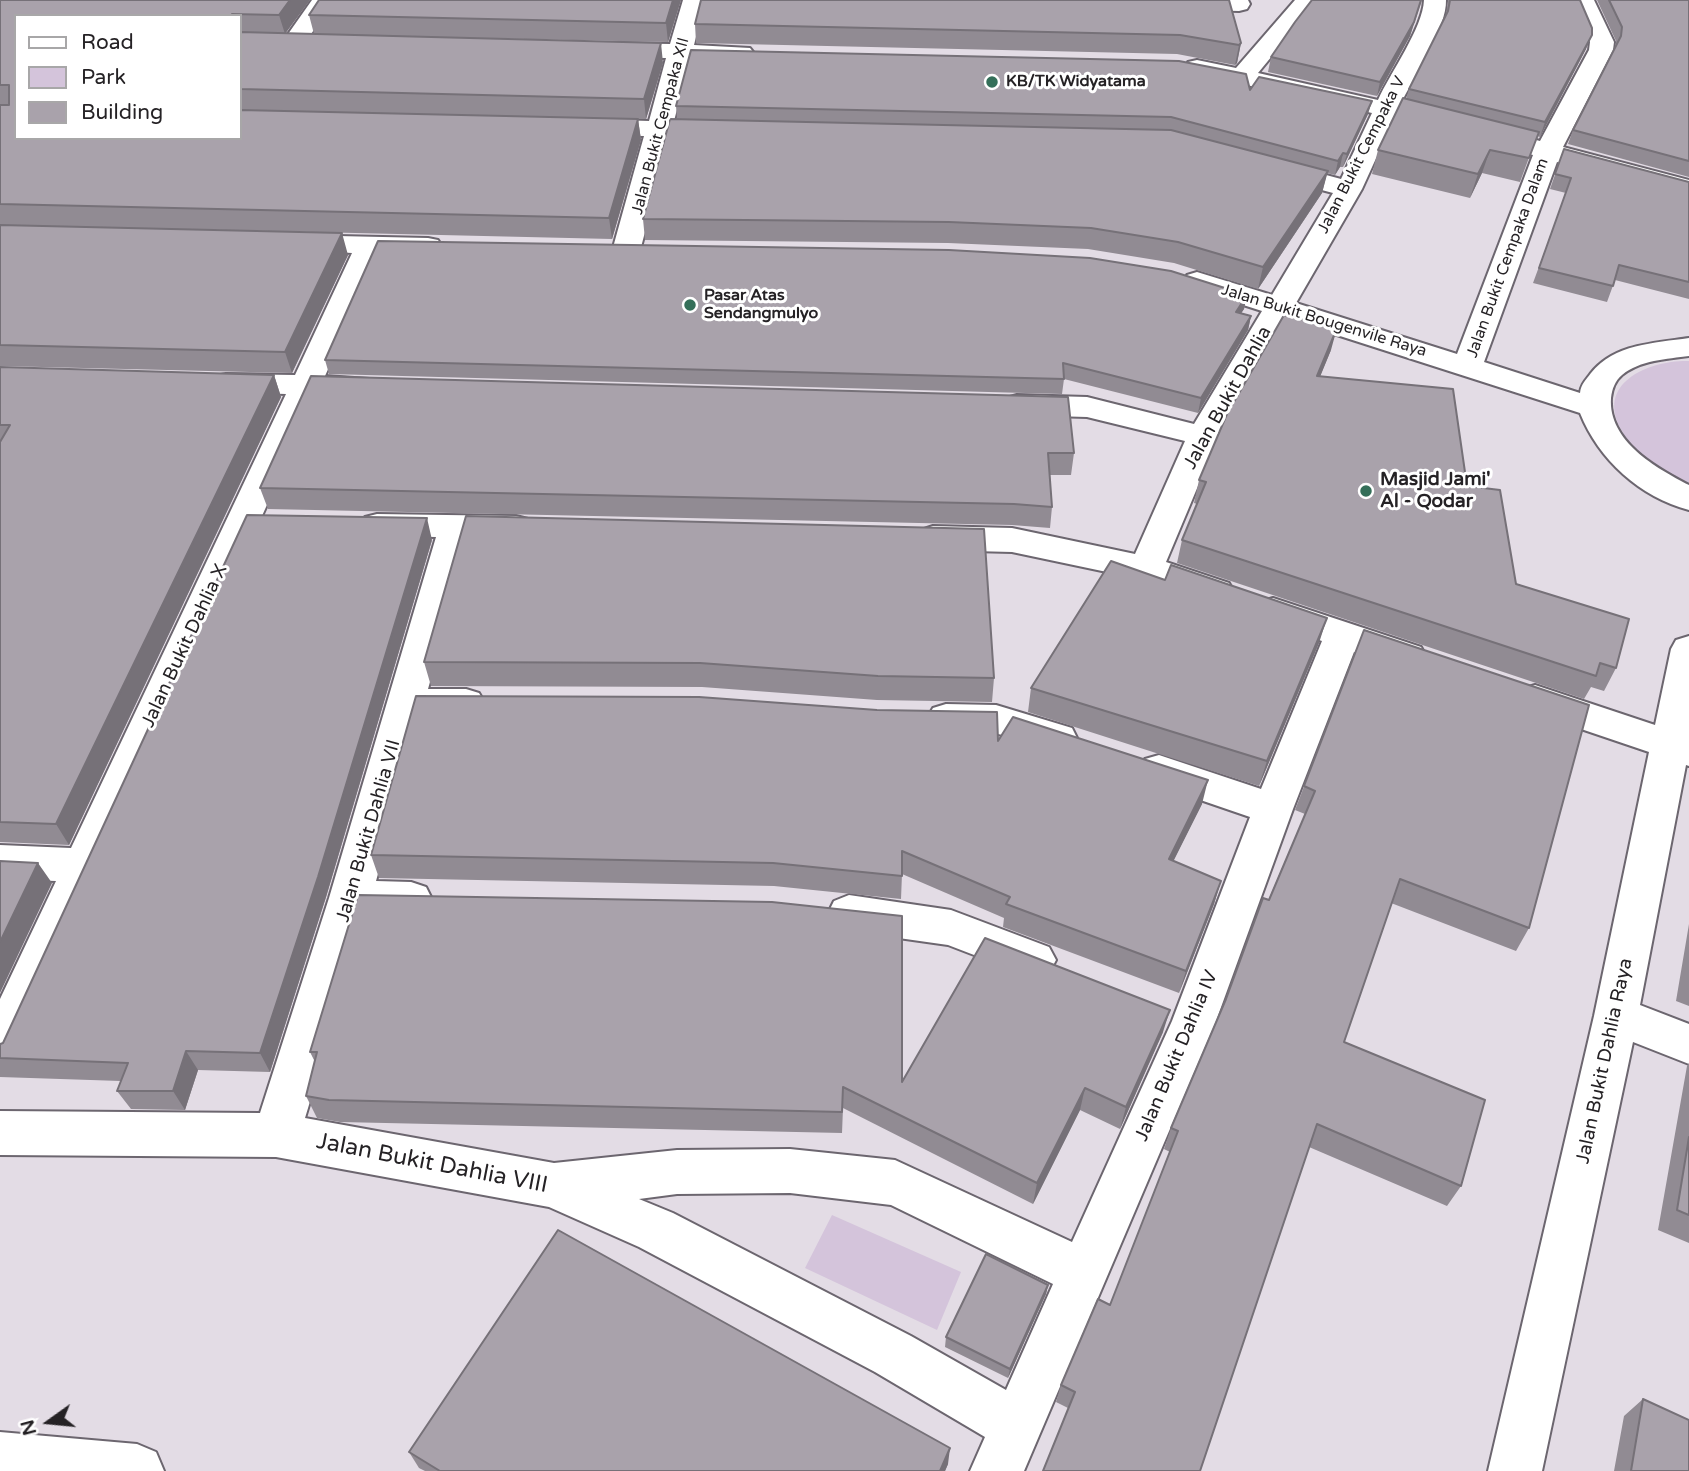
<!DOCTYPE html>
<html>
<head>
<meta charset="utf-8">
<style>
  body { margin:0 }
  #map { position:relative; width:1689px; height:1471px; overflow:hidden; background:#e3dce5; font-family:"Varela Round",sans-serif }
  canvas { display:block }
  .legend { position:absolute; left:14px; top:14px; width:228px; height:126px; box-sizing:border-box; background:#fff; border:2px solid #a8a7a8; margin:0; padding:9px 12px; list-style:none; font-size:21px; color:#252225 }
  .legend li { display:flex; align-items:center; gap:14px; height:35px }
  .legend b { width:35px; border:2px solid #a8a7a8 }
  .north { position:absolute; left:14px; top:1387px; width:70px; height:70px; -webkit-text-stroke:5px #fff; paint-order:stroke; rotate:255deg; font-size:19px; font-weight:700; line-height:28px; text-align:center; color:#252225 }
  .north::after { content:''; display:block; margin:auto; width:24px; height:32px; background:#252225; clip-path:polygon(50% 0,100% 100%,50% 72%,0 100%) }
</style>
</head>
<body>
<div id="map">
<canvas width="1689" height="1471"></canvas>
<ul class="legend">
<li><b style="height:9px;background:#fff"></b>Road</li>
<li><b style="height:19px;background:#d4c4db"></b>Park</li>
<li><b style="height:19px;background:#a9a2ab"></b>Building</li>
</ul>
<div class="north">N</div>
</div>
<script>
const g = document.querySelector('canvas').getContext('2d');
g.lineJoin = 'round';
function fillPath(path, color) {
  g.fillStyle = color;
  g.fill(path, 'evenodd');
}
function strokePath(path, color, width, dash) {
  g.strokeStyle = color;
  g.lineWidth = width;
  g.lineCap = dash ? 'butt' : 'round';
  g.setLineDash(dash || []);
  g.stroke(path);
}
function label(font, color, halo, rows, align = 'center') {
  g.font = font + ' "Varela Round",sans-serif';
  g.lineWidth = 6;
  g.setLineDash([]);
  g.textBaseline = 'middle';
  g.strokeStyle = halo;
  g.fillStyle = color;
  for (const [text, x, y, turn = 0] of rows) {
    g.save();
    g.translate(x, y);
    g.rotate((+turn || 0) * Math.PI / 180);
    g.textAlign = isNaN(turn) ? turn : align;
    if (halo) g.strokeText(text, 0, 0);
    g.fillText(text, 0, 0);
    g.restore();
  }
}
fillPath(new Path2D(`
  M1689,361V483C1664,471 1636,457 1622,431C1594,383 1649,360 1689,361Z
  M832,1215L961,1272L937,1330L805,1268Z`), '#d4c4db');
const minor = new Path2D(`
  M312,0H334L301,49H285L281,44Z
  M683,0H705L694,45L750,48L754,53L750,58L690,59L674,121L730,125L734,130L730,135L670,137L640,251L636,257L626,259L616,257L612,251L644,136L588,135L579,132L575,127L579,122L588,119L649,121L666,58L609,57L601,55L597,50L601,45L609,43L670,44Z
  M1091,0H1248L1250,4L1247,9L1239,11L1102,7L1094,5Z
  M1295,0H1318L1258,73L1378,100C1390,73 1423,28 1424,0H1446C1447,28 1413,78 1400,105L1540,141L1589,50L1590,42L1572,0H1594L1614,42L1613,50L1563,147L1689,180V196L1557,162L1484,362L1580,393C1581,384 1586,380 1591,373C1614,344 1654,343 1689,338V356C1667,359 1640,360 1622,375C1615,381 1612,389 1611,398C1608,441 1656,468 1689,485V510C1640,497 1599,460 1580,413L1287,319L1219,436L1166,562L1229,583L1234,592L1229,601L1216,604L1140,579L1012,552L933,550L921,546L916,538L921,530L933,526L1012,528L1135,554L1185,441L1087,417L1017,415L1006,412L1001,405L1006,398L1017,395L1087,397L1194,424L1262,311L1187,287L1183,281L1187,275L1197,272L1272,295L1333,193L1265,175L1261,169L1265,163L1274,161L1341,179L1372,113L1197,74L1188,72L1185,67L1188,62L1197,60L1236,68ZM1394,119L1533,155L1457,354L1296,303L1362,189Z
  M292,235L428,238L438,240L442,246L438,252L428,254L380,253L325,376L369,379L374,386L369,393L358,395L317,394L16,1061L0,1067V999L56,881L0,879V845L71,848L286,394L226,392L215,390L211,383L215,376L226,374L295,375L352,253L282,249L278,243L282,237Z
  M377,514L516,516L528,519L533,527L528,535L516,538H470L428,689H466L479,693L485,703L479,713L466,717H421L376,881L411,882L426,887L432,899L426,911L411,916H366L305,1118L554,1163L677,1150L790,1149L895,1160L1072,1242L1172,1021L1250,817L1145,781L1139,770L1145,759L1159,755L1261,789L1322,641L1260,620L1255,611L1260,602L1273,598L1421,647L1426,656L1421,665L1408,669L1354,652L1293,809L1216,1021L1024,1471H970L985,1437L875,1372L639,1247L549,1207L276,1157L0,1155V1111L260,1113L329,898L436,537L377,536L365,533L360,525L365,517ZM790,1193L891,1205L1053,1284L1006,1390L911,1336L673,1213L639,1199L677,1194Z
  M1689,636V766L1686,765L1640,1005L1689,1024V1064L1633,1042L1542,1471H1488L1594,1016L1649,752L1522,709L1516,699L1522,689L1535,685L1655,725L1671,649L1676,640Z
  M946,704L996,705L1072,728L1077,738L1072,748C1047,756 1023,739 998,734C976,729 954,735 933,728L927,718L933,708Z
  M849,895L951,910L1049,947L1056,960L1049,973L1034,978L948,945L849,931L834,925L828,913L834,901Z
  M0,1432L137,1444L156,1452L164,1471H0Z`);
strokePath(minor, '#6c666f', 4);
fillPath(minor, '#fff');
fillPath(new Path2D(`
  M0,0H310L285,33L314,34L309,15L319,0H681L668,42L478,38L663,63L646,119H638L641,140L612,239L184,229L348,255L292,373L0,366ZM16,16H240V110L615,119L16,138Z
  M1229,0L1241,43L1237,63L1235,65L1177,54L696,43L695,24Z
  M1312,0H1422L1410,36L1377,96L1268,72L1271,57Z
  M1448,0H1580L1586,49L1540,137L1537,136L1520,182L1482,173L1470,198L1372,174L1378,150L1406,99L1409,89L1446,15Z
  M1597,0H1689V177L1568,144L1573,130L1616,46V41Z
  M1250,90L1368,114L1343,167H1340L1335,175L1327,173L1322,193L1258,289L1174,263L1088,249L948,243L645,240L643,219L677,119L676,106Z
  M1564,149L1689,182V299L1615,280L1607,302L1533,283L1566,193L1550,189Z
  M1247,295L1244,309L1241,313L1251,316L1248,330L1198,413L1064,379L1062,394L329,374L325,360Z
  M1331,350L1320,376L1467,486L1516,584L1616,668L1604,691L1591,687L1584,699L1177,563L1182,540L1197,504L1194,503L1199,480Z
  M0,367L274,375L281,397L69,845L0,842Z
  M311,376L1074,453L1071,475H1050L1052,507L1050,528L1012,525L268,509L260,488Z
  M466,516L994,678L992,702L877,700L702,687L431,686L424,662Z
  M432,540L326,897L270,1072L198,1070L185,1110L131,1109L117,1091L121,1081L0,1077V1058L3,1043Z
  M1364,630L1529,928L1516,951L1391,903L1344,1042L1461,1186L1447,1206L1309,1147L1068,1408L1056,1402L1061,1385L1110,1305L1170,1152L1164,1149L1171,1128L1305,814L1295,810Z
  M1319,643L1259,786L1028,712L1031,688Z
  M998,741L1202,804L1173,861L1221,881L1214,904L1179,993L1003,927L1004,918L902,874L901,899L774,886L379,878L371,855Z
  M1689,924V1006L1676,1001Z
  M1163,1032L1120,1129L1080,1110L1033,1204L843,1108L842,1133L340,1122L317,1118L306,1096L315,1062L310,1052L902,1082Z
  M1689,1063V1243L1658,1230L1687,1066Z
  M1048,1285L1046,1294L1008,1378L945,1347L946,1337Z
  M1643,1399L1689,1471H1614L1624,1416Z
  M409,1452L948,1464L945,1471H425L419,1468Z`), '#918b93');
fillPath(new Path2D(`
  M290,0H310L285,34L279,15Z
  M673,0H681L668,42L666,23Z
  M1421,0L1410,36L1377,96L1380,82Z
  M1592,35L1586,49L1540,137L1545,122Z
  M661,43L663,63L646,119L644,99Z
  M1241,43L1237,63L1235,65L1239,45Z
  M1372,101L1368,114L1343,167L1347,154Z
  M638,119L641,140L612,239L609,218Z
  M1490,150L1482,173L1470,198L1478,174Z
  M1343,153L1340,167L1335,175L1338,161Z
  M1328,171L1322,193L1258,289L1263,267Z
  M342,233L348,255L292,373L285,352Z
  M1247,295L1244,309L1232,327L1236,312Z
  M1251,316L1248,330L1198,413L1201,398Z
  M1337,328L1331,350L1311,399L1317,376Z
  M274,375L281,397L69,845L56,824Z
  M427,518L432,540L326,897L270,1072L260,1053Z
  M1327,618L1319,643L1259,786L1267,761Z
  M1208,780L1202,804L1163,882L1169,859Z
  M38,863L52,883L0,993V942Z
  M1221,881L1214,904L1179,993L1186,971Z
  M1170,1010L1163,1032L1120,1129L1126,1107Z
  M186,1051L198,1070L185,1110L173,1091Z
  M1085,1088L1080,1110L1033,1204L1037,1183Z
  M1048,1285L1046,1294L1008,1378L1010,1369Z
  M950,1448L948,1464L945,1471H940Z`), '#767178');
const building = new Path2D(`
  M0,0H290L279,15L232,14V16H16V138H240V110L638,119L609,218L0,204V105H9V85H0Z
  M319,0H673L666,23L309,15Z
  M701,0H1229L1241,43L1239,45L1180,35L695,24Z
  M1312,0H1421L1414,22L1380,82L1271,57L1295,22Z
  M1450,0H1580L1592,28V35L1545,122L1409,89L1448,11Z
  M1609,0H1689V161L1573,130L1621,36L1622,27Z
  M240,32L661,43L644,99L240,89Z
  M691,50L1179,61L1246,74L1250,90L1259,77L1372,101L1347,154L1343,153L1338,161L1171,117L676,106Z
  M1403,98L1539,132L1529,158L1490,150L1478,174L1378,150Z
  M670,119L1171,130L1328,171L1263,267L1178,242L1091,228L949,222L643,219Z
  M1564,149L1689,182V282L1619,265L1613,286L1539,268L1571,178L1555,174Z
  M0,225L342,233L285,352L0,345Z
  M378,241L949,250L1090,258L1171,271L1247,295L1236,312L1251,316L1201,398L1063,363L1064,379L325,360Z
  M1284,315L1337,328L1317,376L1453,389L1467,486L1500,490L1516,584L1629,619L1616,668L1600,663L1596,676L1182,540L1206,482L1199,480L1227,414Z
  M0,367L274,375L56,824L0,822V442L10,425H0Z
  M311,376L1068,397L1074,453H1048L1052,507L1014,504L260,488Z
  M247,515L427,518L318,877L260,1053L186,1051L173,1091H117L128,1063L0,1058V1044L3,1043Z
  M466,516L984,529L994,678L878,676L700,663L424,662Z
  M1111,561L1165,580L1171,565L1327,618L1267,761L1031,688Z
  M1364,630L1589,705L1529,928L1400,879L1344,1042L1485,1100L1461,1186L1317,1124L1200,1471H1043L1075,1392L1061,1385L1098,1299L1110,1305L1178,1131L1171,1128L1226,999L1263,898L1269,900L1315,791L1304,786Z
  M416,696L699,697L877,710L997,712L998,741L1013,717L1208,780L1169,859L1221,881L1186,971L1006,904L1010,897L902,851V876L773,863L371,855Z
  M0,861L38,863L0,942Z
  M358,895L772,902L902,916V1082L985,938L1170,1010L1126,1107L1085,1088L1037,1183L843,1087L842,1112L329,1100L306,1096L317,1052H310Z
  M1689,1137V1215L1677,1210Z
  M558,1230L950,1448L940,1471H440L409,1452Z
  M986,1254L1048,1285L1010,1369L946,1337Z
  M1643,1399L1689,1420V1471H1631Z`);
fillPath(building, '#a9a2ab');
strokePath(building, '#767178', 2);
for (const [x, y, r, color] of [
  [992,82,7,"#346f59"],
  [690,305,7,"#346f59"],
  [1366,491,7,"#346f59"]
]) {
  const dot = new Path2D();
  dot.arc(x, y, r, 0, 2 * Math.PI);
  g.fillStyle = color;
  g.fill(dot);
  strokePath(dot, '#fff', 2.5);
}
label('bold 16px', '#252225', '#fff', [
  ["KB/TK Widyatama",1006,82],
  ["Pasar Atas",704,296],
  ["Sendangmulyo",704,314]
], 'left');
label('16px', '#252225', '#fff', [
  ["Jalan Bukit Cempaka XII",661,126,-75],
  ["Jalan Bukit Cempaka V",1362,155,-63],
  ["Jalan Bukit Cempaka Dalam",1508,258,-70],
  ["Jalan Bukit Bougenvile Raya",1324,321,17]
]);
label('19px', '#252225', '#fff', [
  ["Jalan Bukit Dahlia",1228,398,-61],
  ["Jalan Bukit Dahlia X",185,646,-65],
  ["Jalan Bukit Dahlia VII",369,831,-74],
  ["Jalan Bukit Dahlia IV",1177,1056,-67],
  ["Jalan Bukit Dahlia Raya",1605,1061,-78]
]);
label('bold 19px', '#252225', '#fff', [
  ["Masjid Jami'",1380,480],
  ["Al - Qodar",1380,502]
], 'left');
label('23px', '#252225', '#fff', [
  ["Jalan Bukit Dahlia VIII",432,1164,11]
]);
</script>
</body>
</html>
